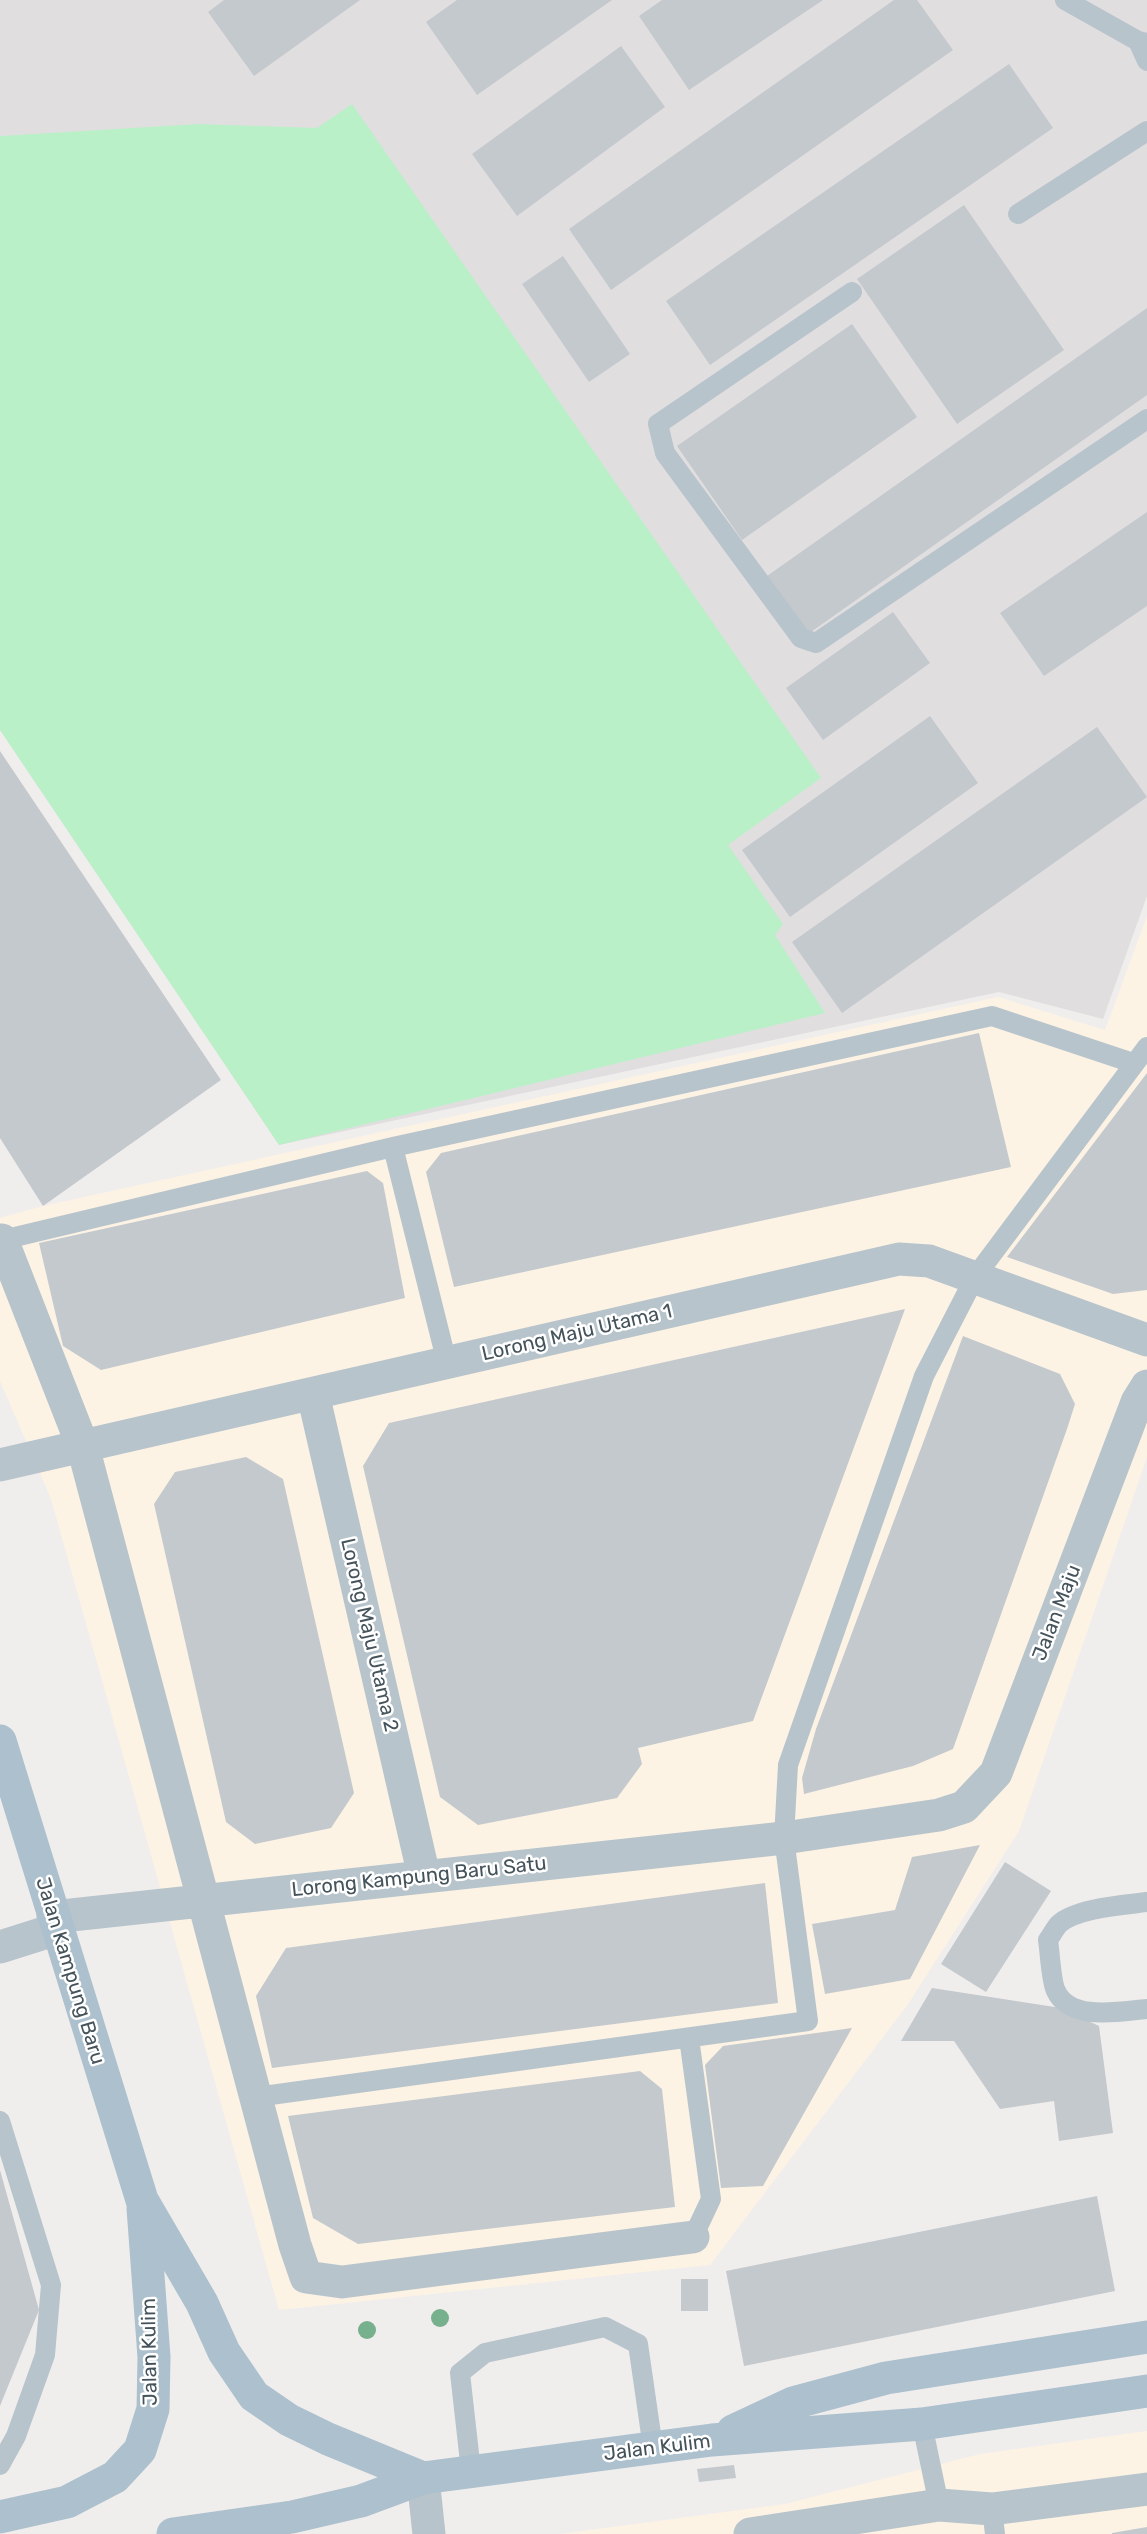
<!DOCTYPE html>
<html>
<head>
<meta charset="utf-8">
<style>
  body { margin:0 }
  canvas { display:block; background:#f0eded }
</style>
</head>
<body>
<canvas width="1147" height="2534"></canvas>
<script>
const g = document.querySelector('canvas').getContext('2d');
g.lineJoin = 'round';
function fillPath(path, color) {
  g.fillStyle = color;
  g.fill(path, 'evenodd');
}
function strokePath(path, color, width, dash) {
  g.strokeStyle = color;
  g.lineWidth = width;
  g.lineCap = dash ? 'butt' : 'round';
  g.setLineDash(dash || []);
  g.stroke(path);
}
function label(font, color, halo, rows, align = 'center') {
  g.font = font + ' Rubik,sans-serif';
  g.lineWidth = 5;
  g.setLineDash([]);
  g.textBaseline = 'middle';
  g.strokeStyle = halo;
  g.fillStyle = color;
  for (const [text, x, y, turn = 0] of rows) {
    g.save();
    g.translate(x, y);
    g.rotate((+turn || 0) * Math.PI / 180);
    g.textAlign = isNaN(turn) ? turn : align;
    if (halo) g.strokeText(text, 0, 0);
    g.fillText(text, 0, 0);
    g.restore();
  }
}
fillPath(new Path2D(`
  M1147,916V1457L1019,1831L908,2004L710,2265L279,2310L51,1499L0,1381V1218L43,1206L998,997L1105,1030Z
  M1147,2431V2534H560L785,2504L980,2454Z`), '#fcf3e5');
fillPath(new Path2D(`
  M0,0H1147V896L1103,1019L999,992L279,1145L0,730Z`), '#e1dee0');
fillPath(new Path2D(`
  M352,104L821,778L728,845L783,924L775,935L825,1013L279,1145L0,730V136L198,124L317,128Z`), '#baf0c8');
fillPath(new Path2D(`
  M224,0H360L254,76L208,12Z
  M457,0H612L477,95L426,22Z
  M662,0H823L689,90L639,16Z
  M894,0H917L953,50L611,290L569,229Z
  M621,46L665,107L517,216L472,154Z
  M1009,64L1053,128L710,365L666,301Z
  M964,205L1064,350L957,424L857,279Z
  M563,256L630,354L589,382L522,284Z
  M1147,308V395L808,634L767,576Z
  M852,324L917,417L742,540L677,446Z
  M1147,512V606L1044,676L1000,613Z
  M893,612L930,663L823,740L786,688Z
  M930,716L978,783L790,917L742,850Z
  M1097,727L1147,797L842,1013L792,942Z
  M0,751L221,1080L43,1206L0,1138Z
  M979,1033L1011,1167L454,1287L426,1172L441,1153Z
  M1147,1073V1290L1113,1294L1007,1257Z
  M367,1171L383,1183L405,1298L101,1370L63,1346L39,1243Z
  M905,1309L753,1721L638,1748L642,1764L617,1798L478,1825L440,1797L363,1466L389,1423Z
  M963,1336L1060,1374L1075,1404L1067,1429L953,1749L913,1766L804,1794L802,1778L816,1729Z
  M246,1457L283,1479L354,1793L331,1828L255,1844L226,1822L154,1504L175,1472Z
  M980,1845L910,1979L825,1994L812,1924L895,1910L912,1857Z
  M1005,1862L1051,1891L986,1992L941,1964Z
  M765,1883L778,2003L272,2068L256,1996L286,1948Z
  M932,1988L1061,2008L1099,2026L1113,2133L1059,2141L1054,2101L1000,2109L954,2041H901Z
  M852,2028L763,2186L721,2188L705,2065L723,2046Z
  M640,2071L662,2089L675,2207L358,2244L313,2218L288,2116Z
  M0,2170L39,2310L0,2406Z
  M1097,2196L1115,2291L744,2366L726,2271Z
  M681,2279H708V2311H681Z
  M734,2465L736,2478L699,2482L697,2469Z
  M1147,2527V2534H1112V2533Z`), '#c4c9cd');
strokePath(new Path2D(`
  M1065,0L1138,41L1147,43
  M1138,41L1147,61
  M1018,214L1147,131
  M852,292L658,424L665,453L801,638L816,643L1147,419
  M393,1147L447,1363
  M2,1240L393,1147L992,1016L1133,1063
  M1147,1902C1125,1905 1076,1908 1059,1924C1055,1928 1052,1935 1048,1940C1050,1952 1051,1982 1056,1991C1070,2022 1121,2011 1147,2009
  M689,2038L711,2199L693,2237
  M256,2097L808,2021L784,1838L788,1765L924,1376L975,1277L1147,1047
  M0,2121L51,2285L45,2355L16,2436L0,2465
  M922,2424L939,2505
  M471,2471L460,2373L485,2353L605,2327L638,2344L653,2448
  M992,2509L995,2534`), '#b8c4cb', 20);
strokePath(new Path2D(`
  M2,1240L83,1447L295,2245L306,2277L342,2282L693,2237
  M313,1394L424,1876
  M0,1465L899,1259L929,1261L1147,1340
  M53,1917L784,1838L939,1815L964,1807L996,1773L1137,1402L1147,1386
  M0,1947L57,1929
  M750,2534L939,2505L992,2509L1147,2489`), '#b8c4cb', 33);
strokePath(new Path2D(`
  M423,2478L429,2534`), '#b8c4cb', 33);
strokePath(new Path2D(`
  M0,1741L142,2200L202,2303L224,2352L254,2396L289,2420L328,2439L423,2478
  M733,2431L793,2403L886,2378L1147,2337
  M0,2517L67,2502L115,2477L140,2450L153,2409L154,2357L143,2208
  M173,2534L292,2517L361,2501L423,2478L712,2440L922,2424L1147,2391`), '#acc1cd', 33);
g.fillStyle = '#77b08c';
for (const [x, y] of [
  [440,2318],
  [367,2330]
]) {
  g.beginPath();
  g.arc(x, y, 9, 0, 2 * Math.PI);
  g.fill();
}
label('20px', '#45535b', '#fff', [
  ["Lorong Maju Utama 1",577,1333,-13],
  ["Jalan Maju",1057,1613,-69],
  ["Lorong Maju Utama 2",369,1635,77],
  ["Lorong Kampung Baru Satu",419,1877,-6],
  ["Jalan Kampung Baru",70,1971,73],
  ["Jalan Kulim",150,2352,-91],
  ["Jalan Kulim",657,2448,-7]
]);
</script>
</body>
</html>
